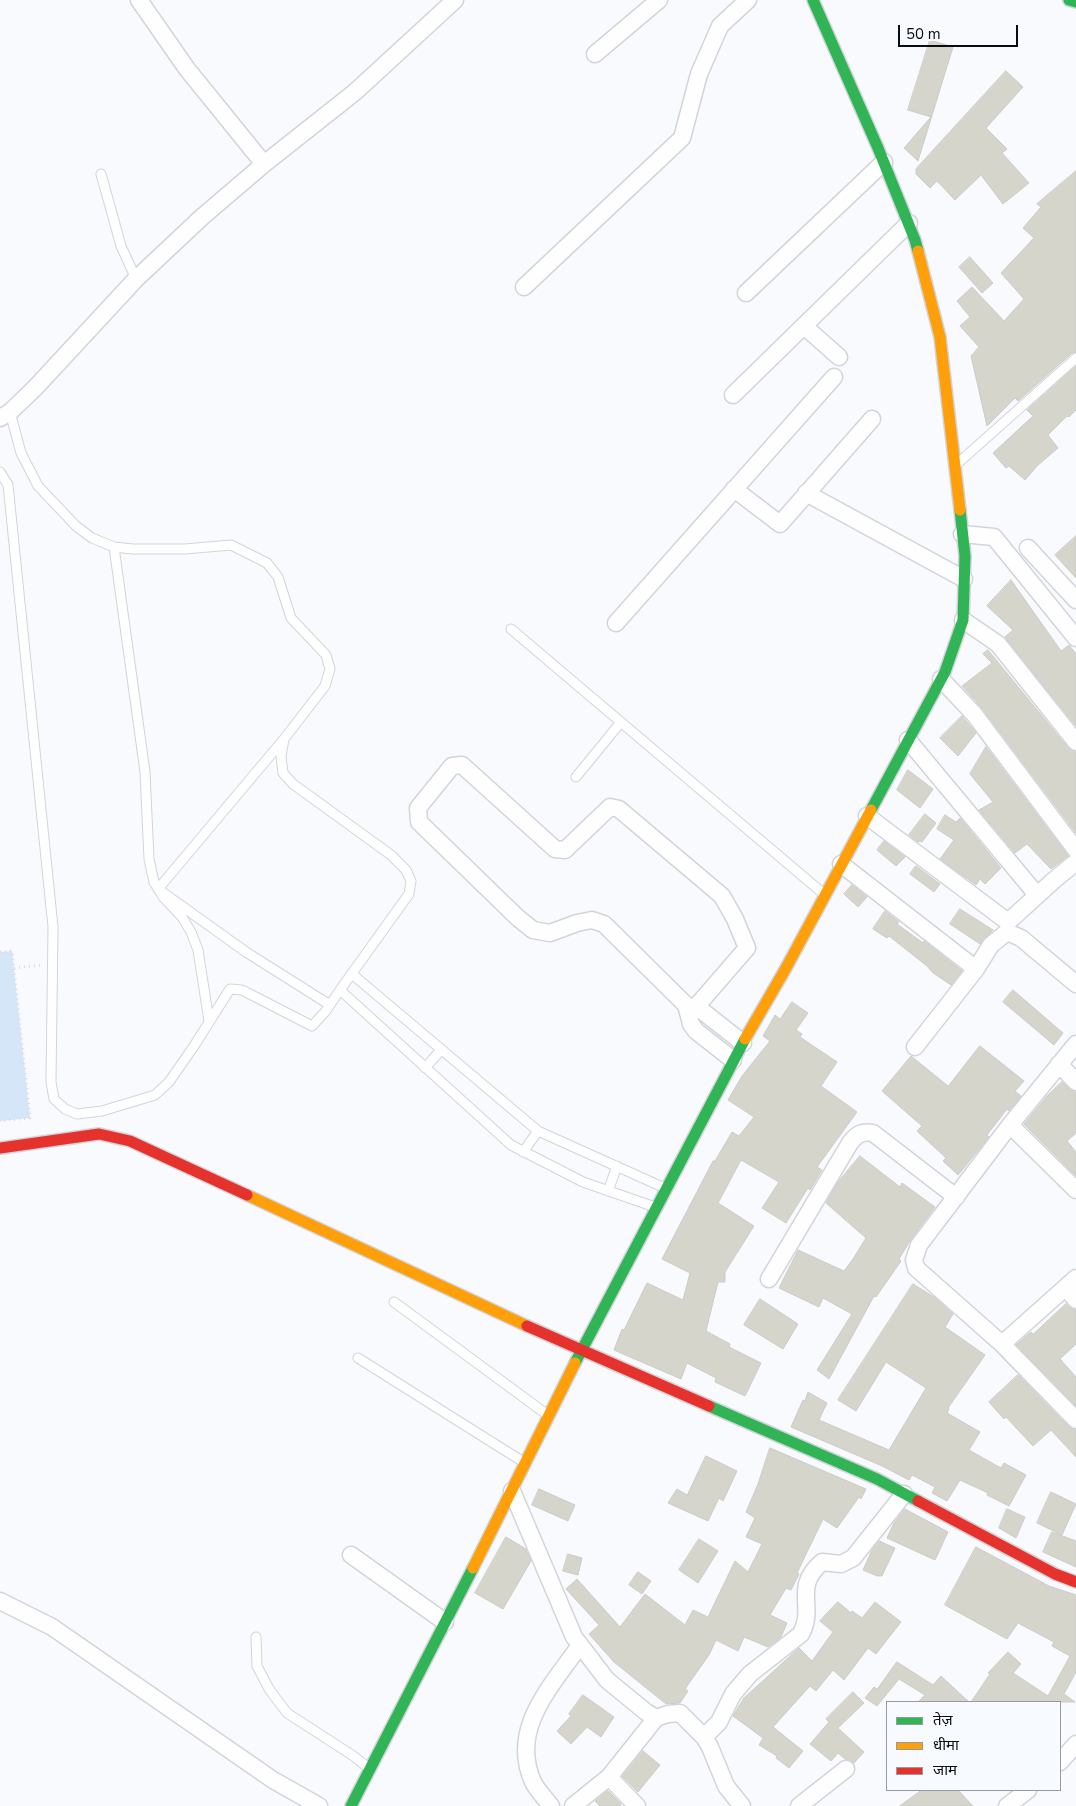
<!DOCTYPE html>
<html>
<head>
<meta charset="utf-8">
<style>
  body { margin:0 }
  #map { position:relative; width:1076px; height:1806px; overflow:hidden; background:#f8fafd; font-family:"Nunito Sans","Noto Sans Devanagari",sans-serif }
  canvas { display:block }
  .legend { position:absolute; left:886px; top:1701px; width:175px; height:90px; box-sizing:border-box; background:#f7fafe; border:1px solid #979ba0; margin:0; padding:6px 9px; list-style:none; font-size:15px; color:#070d13 }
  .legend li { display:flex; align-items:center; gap:10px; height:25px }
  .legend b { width:25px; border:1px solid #979ba0 }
  .scale { position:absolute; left:898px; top:25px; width:120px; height:22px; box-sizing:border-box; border:2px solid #070d13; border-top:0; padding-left:6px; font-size:15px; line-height:18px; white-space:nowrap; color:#070d13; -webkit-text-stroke:4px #f7fafe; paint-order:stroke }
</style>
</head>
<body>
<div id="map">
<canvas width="1076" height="1806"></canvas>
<ul class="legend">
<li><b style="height:6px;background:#30b455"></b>तेज़</li>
<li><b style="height:6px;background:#ff9f0a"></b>धीमा</li>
<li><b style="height:6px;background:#e5322d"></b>जाम</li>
</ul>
<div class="scale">50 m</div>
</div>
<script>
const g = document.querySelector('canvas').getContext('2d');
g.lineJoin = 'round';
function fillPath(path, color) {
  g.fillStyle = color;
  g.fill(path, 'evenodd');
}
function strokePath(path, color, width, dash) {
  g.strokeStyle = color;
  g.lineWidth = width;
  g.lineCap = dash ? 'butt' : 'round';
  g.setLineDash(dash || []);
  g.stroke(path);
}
fillPath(new Path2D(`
  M12,951L30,1118L0,1121V952Z`), '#d5e6f8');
const building = new Path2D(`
  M930,40L953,47L918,161L904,148L931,117L908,110Z
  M1006,71L1023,87L986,128L1007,149L1002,153L1029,183L1003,204L981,175L955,200L937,181L930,188L916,174V169Z
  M1076,171V352L1072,353L1018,401L1015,398L987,426L971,356L979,347L960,326L970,317L957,301L972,287L1004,321L1024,299L1001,273L1034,238L1023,228L1041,207L1037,204Z
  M970,257L993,283L982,293L959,267Z
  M1076,366V410L1069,417L1067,416L1048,435L1058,448L1037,466L1025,480L1009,466L1006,468L993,453L1033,416L1027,410Z
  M1076,536V578L1055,555Z
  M1011,580L1061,651L1069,645L1076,654V726L1005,637L1013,630L987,606Z
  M988,650L1068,748L1076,752V833L982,708L962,686L992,663L983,654Z
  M962,716L976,733L958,756L940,738Z
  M986,747L1068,856L1051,869L1027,844L1015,853L979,810L993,802L970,774Z
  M908,770L933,789L920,808L897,790Z
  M925,814L936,823L922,842L920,841L918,842L909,835Z
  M945,815L956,822L960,818L1001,868L985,884L980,879L976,885L940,859L954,840L937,829Z
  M884,841L905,857L896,866L877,850Z
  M916,866L940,884L934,892L910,874Z
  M852,885L867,897L858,907L844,894Z
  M960,909L993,930L980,944L950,924Z
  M885,911L899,922L897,924L923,943L924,941L962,971L951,985L933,973L927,966L889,936L887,938L873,929Z
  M1013,990L1063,1033L1054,1045L1003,1002Z
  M792,1002L808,1013L796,1030L802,1034L800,1037L837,1062L821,1086L857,1112L817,1167L822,1170L810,1190L808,1188L786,1223L762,1208L779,1182L741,1160L718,1203L754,1226L725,1272V1282H718L706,1331L730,1344L729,1347L761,1363L745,1396L715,1382L716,1378L687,1363L681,1379L614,1350L622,1329L624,1330L647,1283L683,1300L690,1273L662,1259L713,1161H715L732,1132L739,1136L754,1117L728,1100L742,1076L770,1041L763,1036L775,1015L780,1019Z
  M980,1046L1024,1081L1015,1091L1021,1096L1009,1111L1007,1109L987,1135L989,1137L958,1175L943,1161L946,1158L917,1131L922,1126L882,1091L911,1056L948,1086Z
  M1062,1082L1069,1089L1076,1092V1133L1067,1141L1076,1152V1176L1024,1124L1047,1096Z
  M860,1156L900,1187L902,1183L935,1207L911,1239L899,1259L901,1261L876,1297L874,1296L829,1379L817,1370L852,1314L823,1298L819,1307L779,1288L798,1250L844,1271L853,1259L866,1238L826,1203L838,1182Z
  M913,1284L934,1297L953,1314L945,1327L985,1355L948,1408L949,1409L947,1413L980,1432L969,1450L1001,1468L1004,1463L1026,1475L1009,1506L987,1495L988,1493L960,1480L947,1501L932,1493L935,1487L912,1475L909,1480L882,1466L791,1427L803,1400L805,1401L808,1392L827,1403L819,1420L889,1450L926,1388L886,1362L856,1411L838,1400Z
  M760,1299L798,1324L783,1349L744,1325Z
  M1066,1304L1072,1309L1076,1310V1344L1060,1359L1076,1377V1406L1016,1345L1031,1332L1033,1334Z
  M1018,1375L1069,1427L1076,1430V1457L1051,1430L1033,1446L1006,1417L1004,1419L989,1402Z
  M770,1448L866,1489L861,1499L859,1497L837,1528L823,1519L797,1573L799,1574L791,1590L786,1588L770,1615L787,1623L781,1637L768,1647L744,1637L738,1651L716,1640L709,1655L685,1689L688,1691L680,1703L666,1704L614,1662L589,1634L599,1625L566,1589L577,1579L620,1627L645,1594L685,1625L693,1610L708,1617L735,1561L748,1572L762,1544L746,1537L755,1518L746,1512L758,1484Z
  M706,1456L737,1471L723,1501L719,1498L708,1521L668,1503L677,1489L687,1495Z
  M539,1489L575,1505L568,1521L532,1505Z
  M1051,1492L1076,1504L1062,1535L1037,1523Z
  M905,1509L948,1532L935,1560L887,1538L894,1523Z
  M1007,1509L1025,1517L1016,1538L999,1528Z
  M1052,1532L1076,1541V1567L1043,1552Z
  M506,1537L526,1549L531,1561L503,1609L475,1593Z
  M699,1539L718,1551L698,1583L679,1570Z
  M879,1541L895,1548L882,1576H877L863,1570L872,1550Z
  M976,1547L1049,1586L1076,1595V1672L1064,1694L1075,1702H971L990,1674L988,1673L1008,1652L1021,1664L1013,1673L1048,1696L1070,1656L1052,1646L1054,1642L1018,1623L1007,1639L945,1605Z
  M568,1554L582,1558L578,1575L563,1571Z
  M638,1572L651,1581L642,1594L629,1585Z
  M838,1602L851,1613L852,1611L862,1618L875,1602L901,1622L876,1654L868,1648L844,1680L833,1670L816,1691L810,1686L773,1727L803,1751L789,1768L776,1758L777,1756L759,1745L763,1738L733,1716L744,1698L799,1648L812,1661L833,1632L820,1621Z
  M897,1662L933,1685L941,1676L969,1702H918L925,1695L899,1679L877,1706L865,1698L874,1687L877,1689Z
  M853,1692L864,1703L838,1728L864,1752L854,1763L845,1759L838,1753L831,1761L810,1744L829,1722L826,1719Z
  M583,1695L614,1717L601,1737L587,1727L571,1744L557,1731L571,1716L569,1714Z
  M643,1751L660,1765L638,1792L622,1776Z
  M922,1790H958L973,1806H900Z
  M608,1791L621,1804L620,1806H600L595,1801Z`);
fillPath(building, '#d6d5cc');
strokePath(building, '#cbcbc8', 1);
const lane = new Path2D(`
  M101,174L121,246L136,279
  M10,412L21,453L38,486L76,526L92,538L114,547L133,549H185L231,545L267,563L278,577L291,618L326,655L330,669L325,686L284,739L281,756L283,773L293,784L391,855L406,870L411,881L409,894L340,990
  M957,464L1076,358
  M0,472L8,485L53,927L51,1082L54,1099L65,1109L77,1114L102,1111L155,1095L169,1082L194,1046L230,989L242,990L312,1026L325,1012L340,990L511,1145L583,1182L655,1207
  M114,547L145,772L149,859L154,882L164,898L182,917L191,932L198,950L209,1021
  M511,629L825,895
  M284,739L158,889L246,952L330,1005
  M576,777L621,722
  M352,974L538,1131L667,1189
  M425,1068L441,1050
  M523,1152L538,1131
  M608,1191L617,1166
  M394,1302L549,1416
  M358,1358L525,1463
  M256,1637L257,1666L269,1689L287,1713L352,1755L370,1769`);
const street = new Path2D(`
  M139,0L187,69L264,164
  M595,54L659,0
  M524,287L682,138L699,74L720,26L748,0
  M746,293L884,162
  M804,326L839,357
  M733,395L909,223
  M0,418L10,412L35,388L136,279L202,217L264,164L355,92L455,0
  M734,489L780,524L872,419
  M806,493L964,579
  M962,534L994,537L1076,638
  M1028,548L1076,600
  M963,620L998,644L1076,742
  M616,623L834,377
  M941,679L974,714L1076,850
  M908,740L1037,895
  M867,816L1008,922L1053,881L1076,862
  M841,864L976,969
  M686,1005L691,1024L696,1031L733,1060
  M695,1008L747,948L735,919L722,896L619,809L610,807L565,850L555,849L462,765L452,766L418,808L419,822L518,918L533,930L550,933L577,923L592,920L604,924L686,1005L701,1010L743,1043
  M915,1047L976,969L991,945L1007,932L1021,938L1076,984
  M1059,1064L1076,1082
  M1010,1125L1076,1044
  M1076,1190L1010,1125L919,1245L914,1260L916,1268L1002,1344L1076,1420
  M769,1279L850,1143C857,1134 862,1131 873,1133L956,1197
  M1066,1288L1076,1300
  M1002,1344L1076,1278
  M512,1491L574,1637L607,1680L646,1712L656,1718
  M351,1555L445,1622
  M0,1601L52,1627L273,1780L319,1806
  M704,1737L719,1722L733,1694L750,1674L801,1634C816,1606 792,1588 822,1562L841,1564L853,1558L904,1494
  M1060,1762L1076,1744
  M609,1777L637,1806
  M551,1806C545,1798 537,1790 533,1782C509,1728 552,1686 580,1645
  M573,1806L609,1777L656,1718L668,1714L680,1713L704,1737L710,1747L726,1786L742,1806
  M799,1806L846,1769
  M1007,1806L1028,1790`);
const fast = new Path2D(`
  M813,0L878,148L915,240L918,251
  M1069,0L1076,2
  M871,810L945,672L963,620L965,556L960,510
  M575,1363L745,1039
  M709,1406L877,1479L918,1501
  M351,1806L473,1568`);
const slow = new Path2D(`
  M918,251L940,337L960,510
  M745,1039L786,968L871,810
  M247,1195L527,1326
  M473,1568L575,1363`);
const jam = new Path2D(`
  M0,1148L99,1134L130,1141L247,1195
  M527,1326L709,1406
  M918,1501L1055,1574L1076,1582`);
strokePath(lane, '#d1d5da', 11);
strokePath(street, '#d1d5da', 19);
strokePath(fast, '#d1d5da', 14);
strokePath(slow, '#d1d5da', 14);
strokePath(jam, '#d1d5da', 14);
strokePath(new Path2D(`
  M0,952L12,951L30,1118L0,1121
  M14,968L42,965`), '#d9dbdc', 3, [1, 4]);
strokePath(lane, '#fefeff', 9);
strokePath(street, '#fefeff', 16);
strokePath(fast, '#30b455', 11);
strokePath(slow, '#ff9f0a', 11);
strokePath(jam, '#e5322d', 11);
</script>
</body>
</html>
